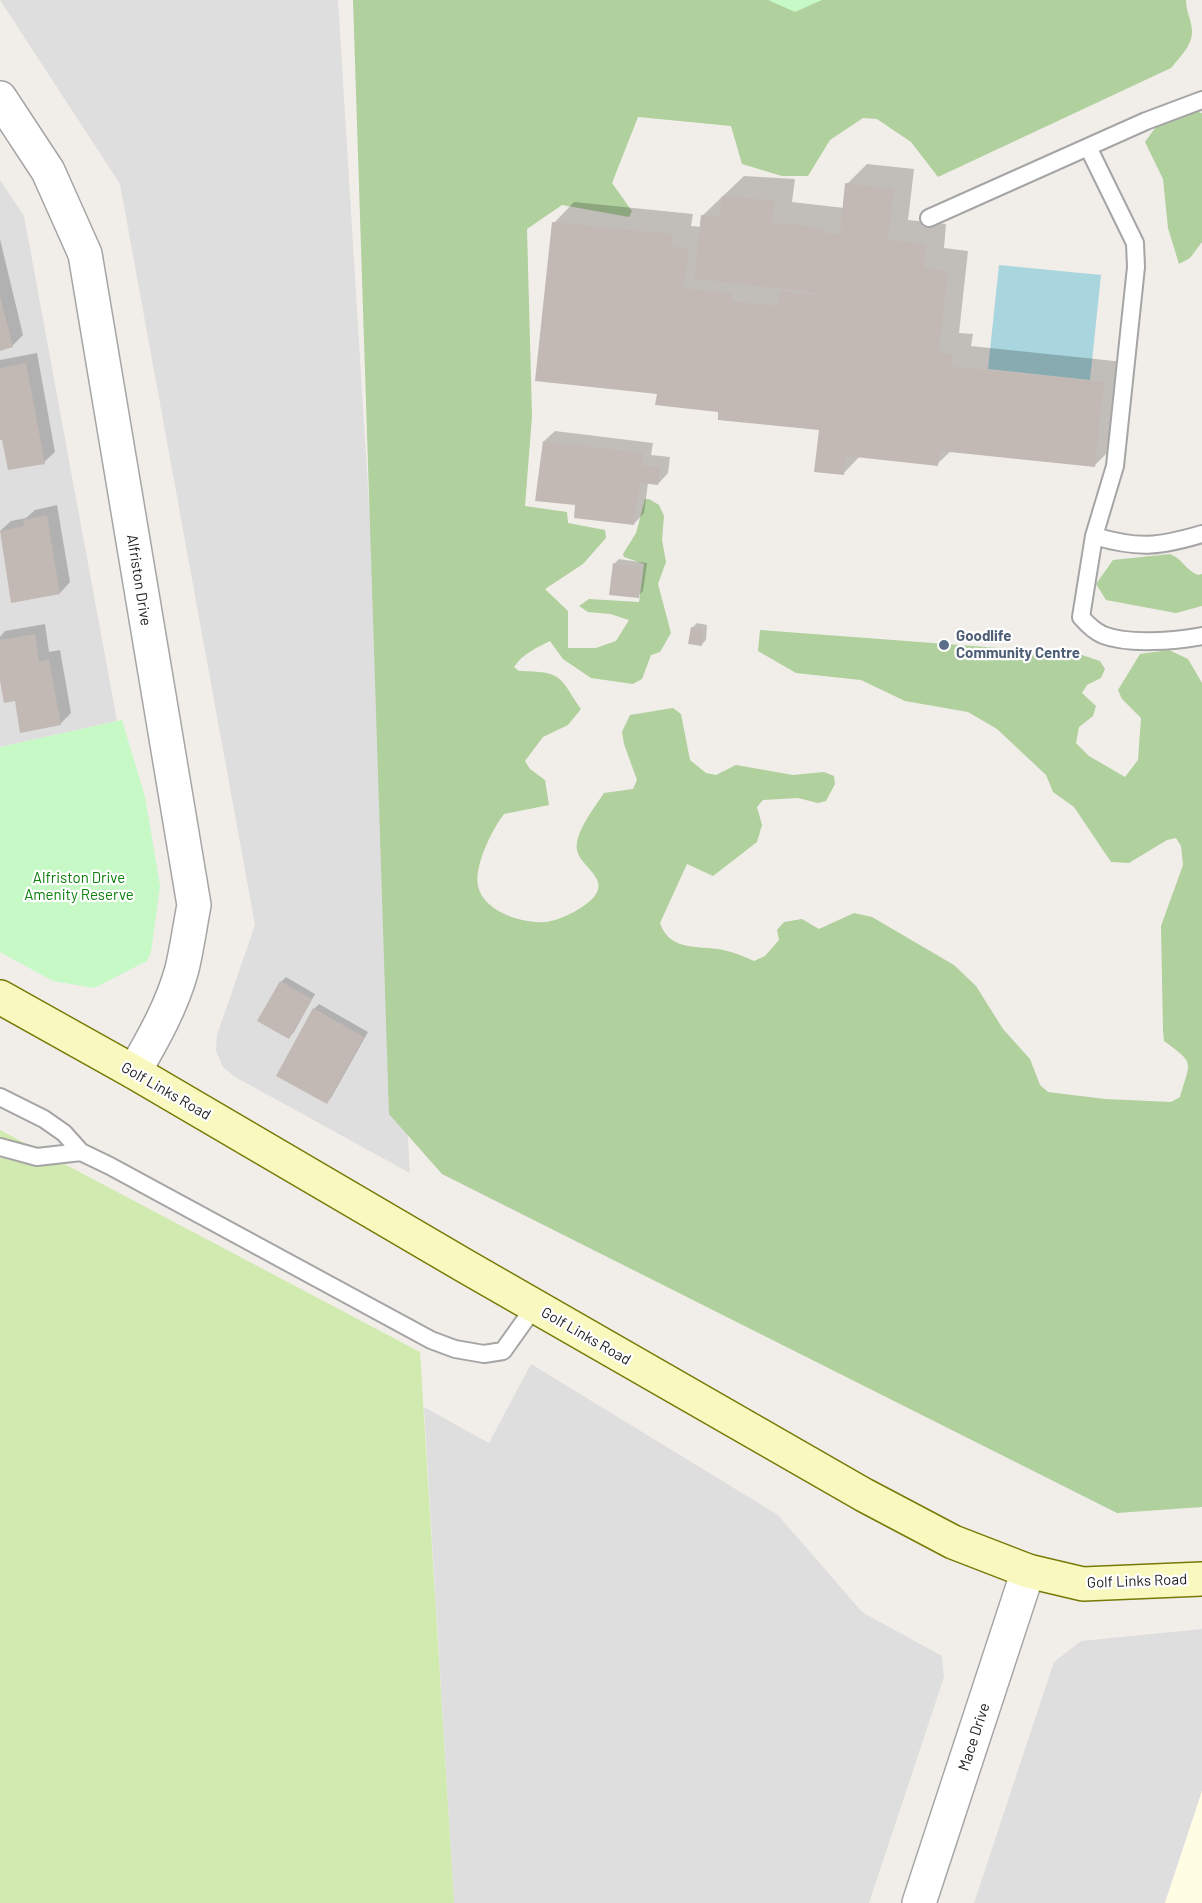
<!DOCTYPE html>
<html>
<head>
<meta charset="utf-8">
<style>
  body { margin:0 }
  canvas { display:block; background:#f1ede8 }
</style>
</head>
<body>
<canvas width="1202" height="1903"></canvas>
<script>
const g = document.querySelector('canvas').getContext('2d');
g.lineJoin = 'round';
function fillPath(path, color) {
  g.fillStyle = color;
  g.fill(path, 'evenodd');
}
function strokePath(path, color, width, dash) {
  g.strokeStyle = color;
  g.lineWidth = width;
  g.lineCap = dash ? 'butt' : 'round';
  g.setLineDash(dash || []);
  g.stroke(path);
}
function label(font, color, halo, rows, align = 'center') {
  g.font = font + ' Barlow,sans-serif';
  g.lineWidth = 4.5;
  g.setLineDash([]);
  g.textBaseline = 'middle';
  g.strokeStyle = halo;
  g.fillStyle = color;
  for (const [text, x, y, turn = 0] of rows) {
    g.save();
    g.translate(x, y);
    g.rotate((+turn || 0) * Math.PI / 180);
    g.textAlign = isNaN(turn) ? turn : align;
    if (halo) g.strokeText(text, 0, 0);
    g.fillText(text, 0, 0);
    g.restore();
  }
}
fillPath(new Path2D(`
  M0,0H338L410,1173L235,1077L223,1067L216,1051L217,1035L255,925L120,184Z
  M0,180L24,216L117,721L0,747Z
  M531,1364L778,1515L862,1612L942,1656L944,1677L869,1903H454L424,1407L489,1443Z
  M1202,1629V1791L1165,1903H974L1054,1662L1081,1641Z`), '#dfdede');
fillPath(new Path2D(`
  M1202,1791V1903H1165Z`), '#fffde3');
fillPath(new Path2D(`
  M0,1130L420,1352L454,1903H0Z`), '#d1eaaf');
fillPath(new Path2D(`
  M353,0H1186C1186,11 1191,19 1192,30C1193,45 1180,57 1171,68L938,177L911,142L877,119L863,118L830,140L808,176H782L742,164L731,126L638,117L612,183L632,211L629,217L562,205L527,229L532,416L525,506L567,512L568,523L605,530L606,538L583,564L545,589L568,611V648H596L616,641L629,620L610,614L588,612L579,606L589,599L639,602L644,564L624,557L623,554L636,533L645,499H649L659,505L664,516L662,540L666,562L658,584L671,633L660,652L651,655L642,679L633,684L591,678L563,659L550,641C537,648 523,653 514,667L519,671C563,672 558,675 581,709L568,725L543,737L525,761L530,769L545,780L549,805L504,814C492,830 474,865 478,886C483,911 522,924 545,922C560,921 584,908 594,897C610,878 580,867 577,850C574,833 595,807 604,793L633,789L637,780L624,744L622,732L630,715L673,708L681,714L690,760L706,773L716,775L736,765L793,775L824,772L834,776L835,784L826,801L818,803L798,798L763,800L757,807L762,825L757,842L713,876L687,864L660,923C670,954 703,944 727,951C736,953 745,957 754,961L765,956L779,940L777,930L784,922L802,919L819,929L854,913L872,917L954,965L976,986L1003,1029L1030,1059L1040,1085L1048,1092L1105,1099L1171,1102L1180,1097C1191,1060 1195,1064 1164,1041L1163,1031L1161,926L1183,865L1181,846L1176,838L1167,840L1129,863L1111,862L1074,807L1053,792L1046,775L997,729L968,712L905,701L861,680L796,673L758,651L760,630L1079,654L1100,661L1105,669L1101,678L1087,685L1082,693L1096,706L1093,716L1079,727L1076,743L1089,756L1125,777L1138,760L1141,718L1122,699L1118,690L1140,654L1169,650L1188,659L1202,683V1507L1117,1513L442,1174L389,1114Z
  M1191,110L1202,113V242L1190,258L1179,264L1168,228L1163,179L1145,142L1161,120Z
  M1170,554C1183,559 1185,570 1198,575L1202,574V606L1176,613L1106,600L1096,584L1113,560Z`), '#b0d09d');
fillPath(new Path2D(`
  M768,0H822L795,12Z
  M122,720L145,797L160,886L151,952L147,961L94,988L53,981L0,952V747Z`), '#c7f9c7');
fillPath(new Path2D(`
  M999,265L1101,275L1090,380L988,369Z`), '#a9d6de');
fillPath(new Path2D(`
  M867,164L914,169L908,220L946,224L944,248L968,251L959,333L973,334L971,346L1124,362L1115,445L1094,466L951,451L937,464L860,456L844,473L820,429L720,410L658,393L554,223L574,202L693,214L691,226L701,227L702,216L744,176L795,179L792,202L844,208L847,184Z
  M0,239L23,335L12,346L0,349Z
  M37,353L55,452L44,462L3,438L0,439V360Z
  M555,431L653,443L651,455L670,457L668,473L658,484L648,483L644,513L634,524L577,504L544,441Z
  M57,505L70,582L60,593L0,531L11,521L26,518L35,510Z
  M619,559L647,563L643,591L638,596L614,564Z
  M697,623L707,625L706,640L701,645L692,628Z
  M45,624L49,652L60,650L71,713L60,724L16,699L0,673V637L5,631Z
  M286,977L315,994L294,1032L289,1037L281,982Z
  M319,1004L368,1032L331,1098L326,1102L314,1009Z`), '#0003');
fillPath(new Path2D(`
  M845,183L894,189L888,240L926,244L924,268L948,271L939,353L953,354L951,366L1104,382L1095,467L940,451L938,466L846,456L844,475L814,472L819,430L718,420V412L655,405L657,394L535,381L552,222L673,234L671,246L689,248L684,288L732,293V301L778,306L779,291L818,295V293L694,279L701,215L719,217L722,196L775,200L772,222L825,228V233L840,234Z
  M0,296L13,347L0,351Z
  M26,363L45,464L8,470L2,440H0V368Z
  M543,441L643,453L642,465L660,467L658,485L640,483L634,525L574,518L575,505L535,501Z
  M47,515L60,594L11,603L0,531L24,526L23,520Z
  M613,563L642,567L639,598L609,595Z
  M691,627L702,629V646L688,644Z
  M35,634L39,662L49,659L61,725L20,733L15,701L4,703L0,681V640Z
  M280,981L312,999L289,1039L257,1021Z
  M313,1008L364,1037L327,1104L276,1076Z`), '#c2b9b4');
const service = new Path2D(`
  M1088,147L1135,243L1136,267L1115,466L1094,536L1081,617C1087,624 1094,631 1103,635C1129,645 1175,641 1202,636
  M929,218L1146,121L1202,100
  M1094,536C1139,549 1158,547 1202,534
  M0,1097L44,1119L64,1133L81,1152L110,1166L431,1340L455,1349L484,1354L503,1351L535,1306
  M0,1147L37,1157L81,1152`);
const minor = new Path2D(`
  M919,1903L1028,1571`);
const tertiary = new Path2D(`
  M0,98L48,171L85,254L194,905C190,926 187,948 182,969C172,1006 153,1039 134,1072`);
const secondary = new Path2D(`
  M0,997L134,1072L465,1266L864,1495L953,1542L1028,1571L1083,1584L1202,1579`);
strokePath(service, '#a5a5a5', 20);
strokePath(minor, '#a5a5a5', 36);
strokePath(tertiary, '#a5a5a5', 36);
strokePath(secondary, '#777a06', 36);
strokePath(service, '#fff', 16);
strokePath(minor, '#fff', 33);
strokePath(tertiary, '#fff', 33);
strokePath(secondary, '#f9f8be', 33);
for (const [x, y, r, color] of [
  [944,645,6,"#5c6f8a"]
]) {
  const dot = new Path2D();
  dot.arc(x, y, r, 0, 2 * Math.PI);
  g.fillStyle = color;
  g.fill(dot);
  strokePath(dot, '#fff', 2);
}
label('15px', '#212121', '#fff', [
  ["Alfriston Drive",139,580,81],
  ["Golf Links Road",166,1091,30],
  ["Golf Links Road",586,1336,30],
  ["Golf Links Road",1137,1581,-2],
  ["Mace Drive",974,1737,-72]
]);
label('bold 15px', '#4e5e75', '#fff', [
  ["Goodlife",956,636],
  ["Community Centre",956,653]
], 'left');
label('15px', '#0d810d', '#fff', [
  ["Alfriston Drive",79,878],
  ["Amenity Reserve",79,895]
]);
</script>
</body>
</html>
